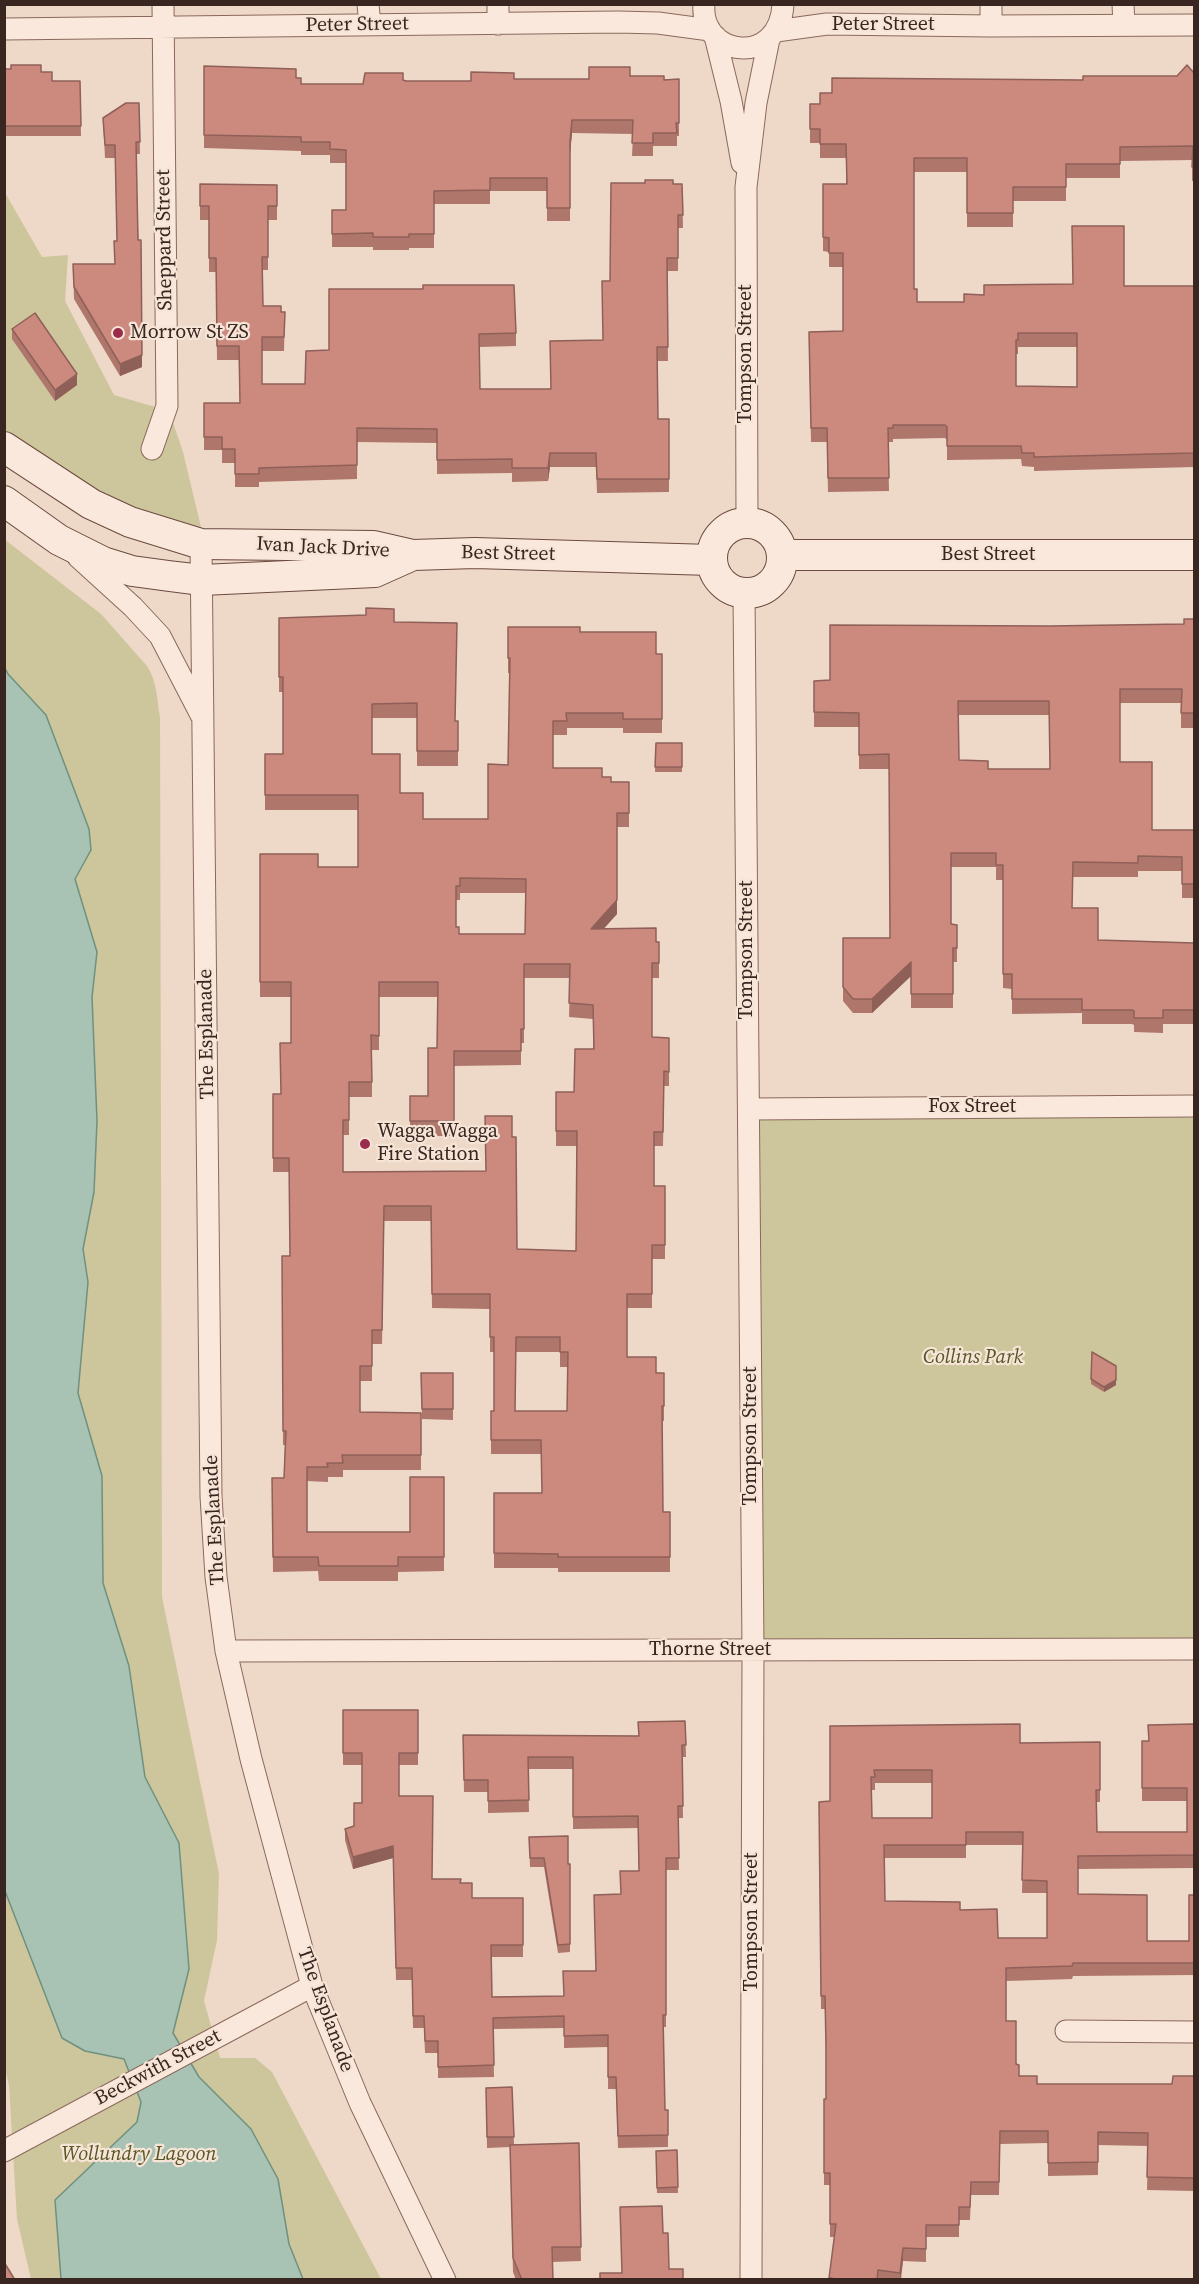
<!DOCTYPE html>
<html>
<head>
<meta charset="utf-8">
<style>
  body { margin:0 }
  #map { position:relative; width:1199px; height:2284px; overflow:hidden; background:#eed8c7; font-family:"Source Serif 4",serif }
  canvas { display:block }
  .frame { position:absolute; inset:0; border:6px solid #3a2620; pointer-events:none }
</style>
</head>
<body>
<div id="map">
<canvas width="1199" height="2284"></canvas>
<div class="frame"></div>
</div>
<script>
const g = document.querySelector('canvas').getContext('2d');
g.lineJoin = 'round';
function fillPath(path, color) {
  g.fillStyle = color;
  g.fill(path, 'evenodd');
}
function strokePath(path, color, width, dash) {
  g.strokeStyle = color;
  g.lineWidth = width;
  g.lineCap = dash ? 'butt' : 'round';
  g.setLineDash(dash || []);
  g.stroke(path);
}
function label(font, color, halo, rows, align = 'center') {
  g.font = font + ' "Source Serif 4",serif';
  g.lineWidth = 4.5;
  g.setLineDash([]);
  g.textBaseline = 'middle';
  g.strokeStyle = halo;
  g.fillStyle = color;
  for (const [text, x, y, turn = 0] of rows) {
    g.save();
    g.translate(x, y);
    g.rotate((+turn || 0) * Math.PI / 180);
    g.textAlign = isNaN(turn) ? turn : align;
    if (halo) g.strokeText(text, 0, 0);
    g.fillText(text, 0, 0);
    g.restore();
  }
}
fillPath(new Path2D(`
  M4,191L42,257L68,255L65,301L114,395L169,411L183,452L204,540L169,529L5,442Z
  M4,539L101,614L147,666C157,681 157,700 160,718L162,1597L219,1874L217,1940L204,2001L220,2058H255L272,2072L381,2279H31L17,2219L9,2085L4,2065Z
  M1194,1106V1649L753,1650L749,1109Z`), '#cdc59b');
const water = new Path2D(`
  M4,666L8,674L46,715L89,829L91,850L75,879L97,952L92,997L97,1121L94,1192L83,1249L88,1282L78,1393L102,1476L103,1583L129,1666L145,1777L179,1843L189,1969L173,2033L199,2077L251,2129L278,2179L289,2244L303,2279H61L55,2200L137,2122L141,2102L124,2059L85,2051L62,2038L5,1891Z`);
fillPath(water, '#a8c2b4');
strokePath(water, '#6f917f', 1.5);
const street = new Path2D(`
  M368,4L370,25
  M498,4V24
  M704,4C699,57 780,68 783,4
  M991,4V26
  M1123,4L1124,25
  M4,29L618,22L658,23L710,30
  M776,31L827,24L991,26L1194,25
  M715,36L731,101L742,163
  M152,449L167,406L163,4
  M747,522L746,187L756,103L769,39
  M201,544L211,1496L216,1577L226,1651L251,1759L312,1986L360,2103L445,2280
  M78,557L133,607L160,636L201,715
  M744,593L753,1650L751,2280
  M749,1109L1194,1106
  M226,1651L1194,1649
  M1066,2031L1194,2032
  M4,2151L312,1986`);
const secondary = new Path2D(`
  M4,447L91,504L130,522L201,544L374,546L413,555L475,553L711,560
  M4,501L59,540L103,562L132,571L169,576L202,580L375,572L413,555
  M712 558a35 35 0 1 1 70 0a35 35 0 1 1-70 0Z
  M782,555H1194`);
strokePath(street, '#8a695c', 23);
strokePath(secondary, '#6c4a40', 32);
strokePath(street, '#f9e8db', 21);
strokePath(secondary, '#f9e8db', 30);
fillPath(new Path2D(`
  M204,66L296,78L301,84H363L403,80L406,81H471L514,79H589L630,76L664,80L679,79V136H677V146H653V156H632L633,134L572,133L570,153V221H547V191H490V204H434V248H409V250H373V247H332V210H346V163H330V155H301V151L204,148Z
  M4,69L41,72L52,81H80L81,136H4Z
  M1194,73V181H1192V160L1120,161V178H1066V201H1013V227H967V172H914V289L917,302H964L984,295L1124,286H1194V467L1034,471V467L1022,466L1021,459L947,460V440L945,438L893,439V442H888L889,491L828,492L827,442H811L809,332L843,331V267H829V252L823,251V184H846V158H820V143H810V129L820,104L832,93L1177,76ZM1018,347H1077V387L1016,386V354H1018Z
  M139,103L140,154H136L142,367L120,376L74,299L73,264H115L117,241L115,158H105L103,118Z
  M200,184L277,185V220H268V270H262L263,306L281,312H285L284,351H262V384H305L329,350V289L516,333V346L480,347V389H551L603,340L610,281L673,184H682L683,228H678V271H667L668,361H657L658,419H669V492L597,493L596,467H550L548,481L512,482V473L437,474V443L357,442V479L259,482V487H235V463H222V450H204V403H240L239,360H217L216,272H209V220H200Z
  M12,329L77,385L55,401L12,339Z
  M279,618L394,622L455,721H458V766H417V718H372V754L400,793L423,819H488L508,765L510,673H508V627L580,632L656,654H662V733H623V728H567V735H553V768L602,777L611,782H629V827H617V914L604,928L659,942V978H652V1037L669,1038V1086H664L663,1146H654V1186H665V1259H652V1308H627V1357L656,1373H664V1421H662L663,1512H670V1572H558V1568H494V1493H542L541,1454H491V1411H494V1352H490V1309L432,1308L431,1221H384L382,1344H372V1381H360V1412L421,1413V1470H343V1477H328V1482L307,1481V1532H410L444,1477V1571L398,1572V1581H319L318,1571L273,1572L272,1478H284L285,1445H283L282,1256H290L289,1172H273V1094H281L291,1043V997H260V854L318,867H358V810H265V754H283V692H279ZM460,893H526L525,934H459L456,927V900H460ZM524,978H570L569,1017L593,1019V1049L574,1092H556V1146H577L576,1251L517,1249L512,1137L486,1171L343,1172V1135H349V1097H372V1050H379V997H438L437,1048L428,1096H410V1136H454V1066L521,1065V1043H524ZM516,1352H560V1367H568L567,1411H515Z
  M1194,619V728H1181V703H1120V762L1152,830H1194V898H1182V871H1138V877H1073L1072,908L1098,940L1194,943V1024H1163V1033L1134,1032V1025L1132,1024H1082V1013L1012,1014V989L1003,988V880H996V867H951V924L957,925V962H953V1008H911V976L872,1013H853L843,1001V938H890L889,769H859V727H814V681L830,680L1049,626L1184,624ZM959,715H1049L1050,769H988L959,760Z
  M656,743H682V772H655Z
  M1092,1352L1116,1385L1104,1392L1091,1384Z
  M421,1373H453V1420L422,1419Z
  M343,1710H418V1765H399V1796L432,1879L461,1883L472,1898H523V1957H491L492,1997L564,1996L595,1971L621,1894L639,1871L638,1828L573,1829V1769H528L529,1812L488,1813V1792H464L463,1735L638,1736L685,1721L686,1757H682L683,1818H678L679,1870H666V2027H663L665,2110H668V2147L618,2148L616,2089H608V2047L564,2048V2028L493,2029L494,2077L438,2078V2053H425L424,2028H413L412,1980H396L393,1858L353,1869L345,1840V1829L354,1826L362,1803V1765H343Z
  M1194,1724V1868L1078,1869V1894L1147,1941H1189L1194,1895V1975L1073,1976L1072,1979L1006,1981V2021L1019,2076L1037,2084H1172L1194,2076V2191L1147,2190L1148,2146L1098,2145V2175L1048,2176V2143L1000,2144L999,2195H971L970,2220H959V2237H926V2262L903,2261L901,2280H829L834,2237H830V2185H824V2099H826V2059L825,2009H821L819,1802L830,1801V1726L1020,1743L1100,1742V1802H1096L1097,1832H1187V1801H1142V1741H1148ZM875,1783H932V1818H872L871,1790H875ZM966,1845H1023L1022,1893H1047V1938H998L960,1910L885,1901L884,1858H966Z
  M529,1837L568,1864H570V1952L558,1953L544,1867H530Z
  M512,2087L514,2145L579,2143L581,2261L552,2262L553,2280H516L513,2272L510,2147L487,2148L486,2088Z
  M677,2150L678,2193H657L656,2151Z`), '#af766c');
fillPath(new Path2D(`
  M572,120V133L570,154V141Z
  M142,355V367L120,376V364Z
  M77,374V385L55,401V390Z
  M550,453V467L548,481V468Z
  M617,900V914L591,943V929Z
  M911,962V976L872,1013V999Z
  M1116,1366V1385L1104,1392V1387Z
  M393,1846V1858L353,1869V1857Z
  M903,2248V2261L900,2280V2273Z`), '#8f6058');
const building = new Path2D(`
  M11,65H41V72H52V81H80L81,126H4V69H11Z
  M1187,65L1194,73V167H1192L1193,146L1120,147V164H1066V187H1013V213H967V158H914V289H917V302H964V294L984,295V285L1073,284L1072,226H1124V286H1194V453L1034,457V453H1022L1021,446H947V427L945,425H893V428H888L889,478H828L827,428H811L809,332L843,331V253H829V238L823,237V184H847L846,144H820V129H810V104H820V93H832V78L1083,80V76H1177ZM1018,333H1077V387L1016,386V340H1018Z
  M204,66L296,69V78H301V84H363L365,73H403V80L406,81H471V72L514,73V79H589V67H630V76H664V80L679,79V123H676L677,133H653V143H632L633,120H572L570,141V208H547V178H490V190L434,191V234H409V237H373V233L332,234V210H346V150L330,149V142H301V137L204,135Z
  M126,103H139L140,142H136L138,240H141L142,355L120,364L74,287L73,264H115L114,241H117L115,145H105L103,118Z
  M645,180H673V184H682L683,215H678V258H667L668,347H657L658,419H669V479H597L596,453H550L548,468H512V459L437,460V429L357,428V465L259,468V474H235V449H222V437H204V403H240L239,346H217L216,258H209V206H200V184L277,185V206H268V257H262L263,306H281V312H285L284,337H262V384H305L306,351L329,350V289H423V285H514L516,333L479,334L480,389H551L550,341L603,340L602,281H610L611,183H645Z
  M35,313L77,374L55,390L12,329Z
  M366,608L394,609V622L457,623L455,721H458V751H417V703L372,704V754H400V793H423V819H488V764L508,765L510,658H508V627H580V632H656V654H662V719H623V713H566L567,721H553V768H602V777H611V782H629V813H617V900L591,929L656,928V942H659V963H652V1037L669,1038V1072L664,1071L663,1132H654V1186H665V1245H652V1294H627V1357H656V1373H664V1406H662L663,1512H670V1557H558V1554L494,1553V1493H542L541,1440H491V1411H494V1337H490V1294H432L431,1206H384L382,1330H372V1366H360V1412L421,1413V1455H342L343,1463H327L328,1467H307V1532H410V1477H444V1557H398V1566H319L318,1557H273L272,1478H284L286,1431H283L282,1256H290L289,1158H273V1094H281L280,1043H291V982H260V854H318V867H358V795H265V754H283V677H279V618L366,615ZM460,878L526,879L525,934H459V927H456V886H460ZM524,964H570L569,1003L593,1005L594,1049H575L574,1092H556V1131H577L576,1251L517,1249L516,1137H512V1116H485L486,1171L343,1172V1120H349V1082H372L371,1035L379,1036V982H438L437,1048H428V1096H410V1121H454V1051H521V1029H524ZM516,1337H560V1352H568L567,1411H515Z
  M1184,619H1194V713H1181L1182,689H1120V762H1152V830H1194V884H1182V857L1138,856V863L1073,862L1072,908H1098V940L1194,943V1010H1163V1018H1134V1011L1132,1010H1082V999H1012V974H1003V865H996V853H951V924L957,925V948H953V994H911V962L872,999H853L843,987V938H890L889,754L859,755V713L814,712V681L830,680V625L1049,626L1184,624ZM958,701H1049L1050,769H988V761L959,760Z
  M656,743H682V767H655Z
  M1092,1352L1116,1366V1380L1104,1387L1091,1379Z
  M421,1373H453V1409H422Z
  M343,1710H418V1753H399V1796H433L432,1879H461L460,1883H472V1898H523V1945H491L492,1997L564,1996L563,1971H596L594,1895L621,1894L620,1871H639L638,1816L573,1817V1757H528L529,1800L488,1801V1780H464L463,1735L639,1736L638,1722L685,1721L686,1745H682L683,1806H678L679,1858H666V2015H663L665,2110H668V2135L618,2136L616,2077H608V2035L564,2036V2016L493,2018L494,2065L438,2067V2041H425L424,2016H413L412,1968H396L393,1846L353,1857L345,1829L354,1826V1803H362V1753H343Z
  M1020,1724V1743L1100,1742V1790H1096L1097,1832H1187V1788H1142V1741H1149L1148,1725L1194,1724V1855L1078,1856V1894L1147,1895V1941H1189V1895H1194V1963H1073L1072,1966L1006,1968V2021H1016V2064L1019,2065V2076H1037V2084H1172L1173,2076H1194V2178L1147,2177L1148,2133L1098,2132V2162L1048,2163V2131H1000L999,2182H971L970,2207H959V2225H926V2249L903,2248L900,2273L878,2270L877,2280H832V2278H829L836,2224H830V2173H824V2099H826V2046L825,1996H821L819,1802L830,1801V1726ZM874,1770H932V1818H872L871,1777H875ZM966,1832H1023L1022,1880L1047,1881V1938H998L997,1909L960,1910V1902L885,1901L884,1845H966Z
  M568,1836V1864H570V1944L558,1945L544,1858H530L529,1837Z
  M512,2087L514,2137H487L486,2088Z
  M579,2143L581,2247H552L553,2280H522L513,2258L510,2145Z
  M677,2150L678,2187L657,2188L656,2151Z
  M662,2206L663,2233H668L669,2269H683V2280H600V2273H622L620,2207Z
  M4,2262L15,2280H4Z`);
fillPath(building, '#cc897e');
strokePath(building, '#8f6058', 1.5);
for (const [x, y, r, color] of [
  [118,333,6,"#992d4b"],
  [365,1144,6,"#992d4b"]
]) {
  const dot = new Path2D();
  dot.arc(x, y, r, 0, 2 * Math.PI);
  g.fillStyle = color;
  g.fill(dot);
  strokePath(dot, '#f6e5d7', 2);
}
label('20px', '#3a2620', '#f6e5d7', [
  ["Peter Street",357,25,-1],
  ["Peter Street",883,25],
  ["Sheppard Street",165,240,-91],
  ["Tompson Street",746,354,-90],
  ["Ivan Jack Drive",323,548,3],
  ["Best Street",508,554,1],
  ["Best Street",988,555],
  ["Tompson Street",747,950,-90],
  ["The Esplanade",207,1034,-91],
  ["Fox Street",972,1107],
  ["Tompson Street",751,1436,-90],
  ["The Esplanade",215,1520,-93],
  ["Thorne Street",710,1650],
  ["Tompson Street",752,1922,-90],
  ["The Esplanade",325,2010,70],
  ["Beckwith Street",158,2068,-28]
]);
label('20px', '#3a2620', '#f6e5d7', [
  ["Morrow St ZS",130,333],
  ["Wagga Wagga",377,1132],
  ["Fire Station",377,1155]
], 'left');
label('italic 20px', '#575627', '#f6e5d7', [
  ["Collins Park",973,1358],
  ["Wollundry Lagoon",139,2155]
]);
</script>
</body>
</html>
